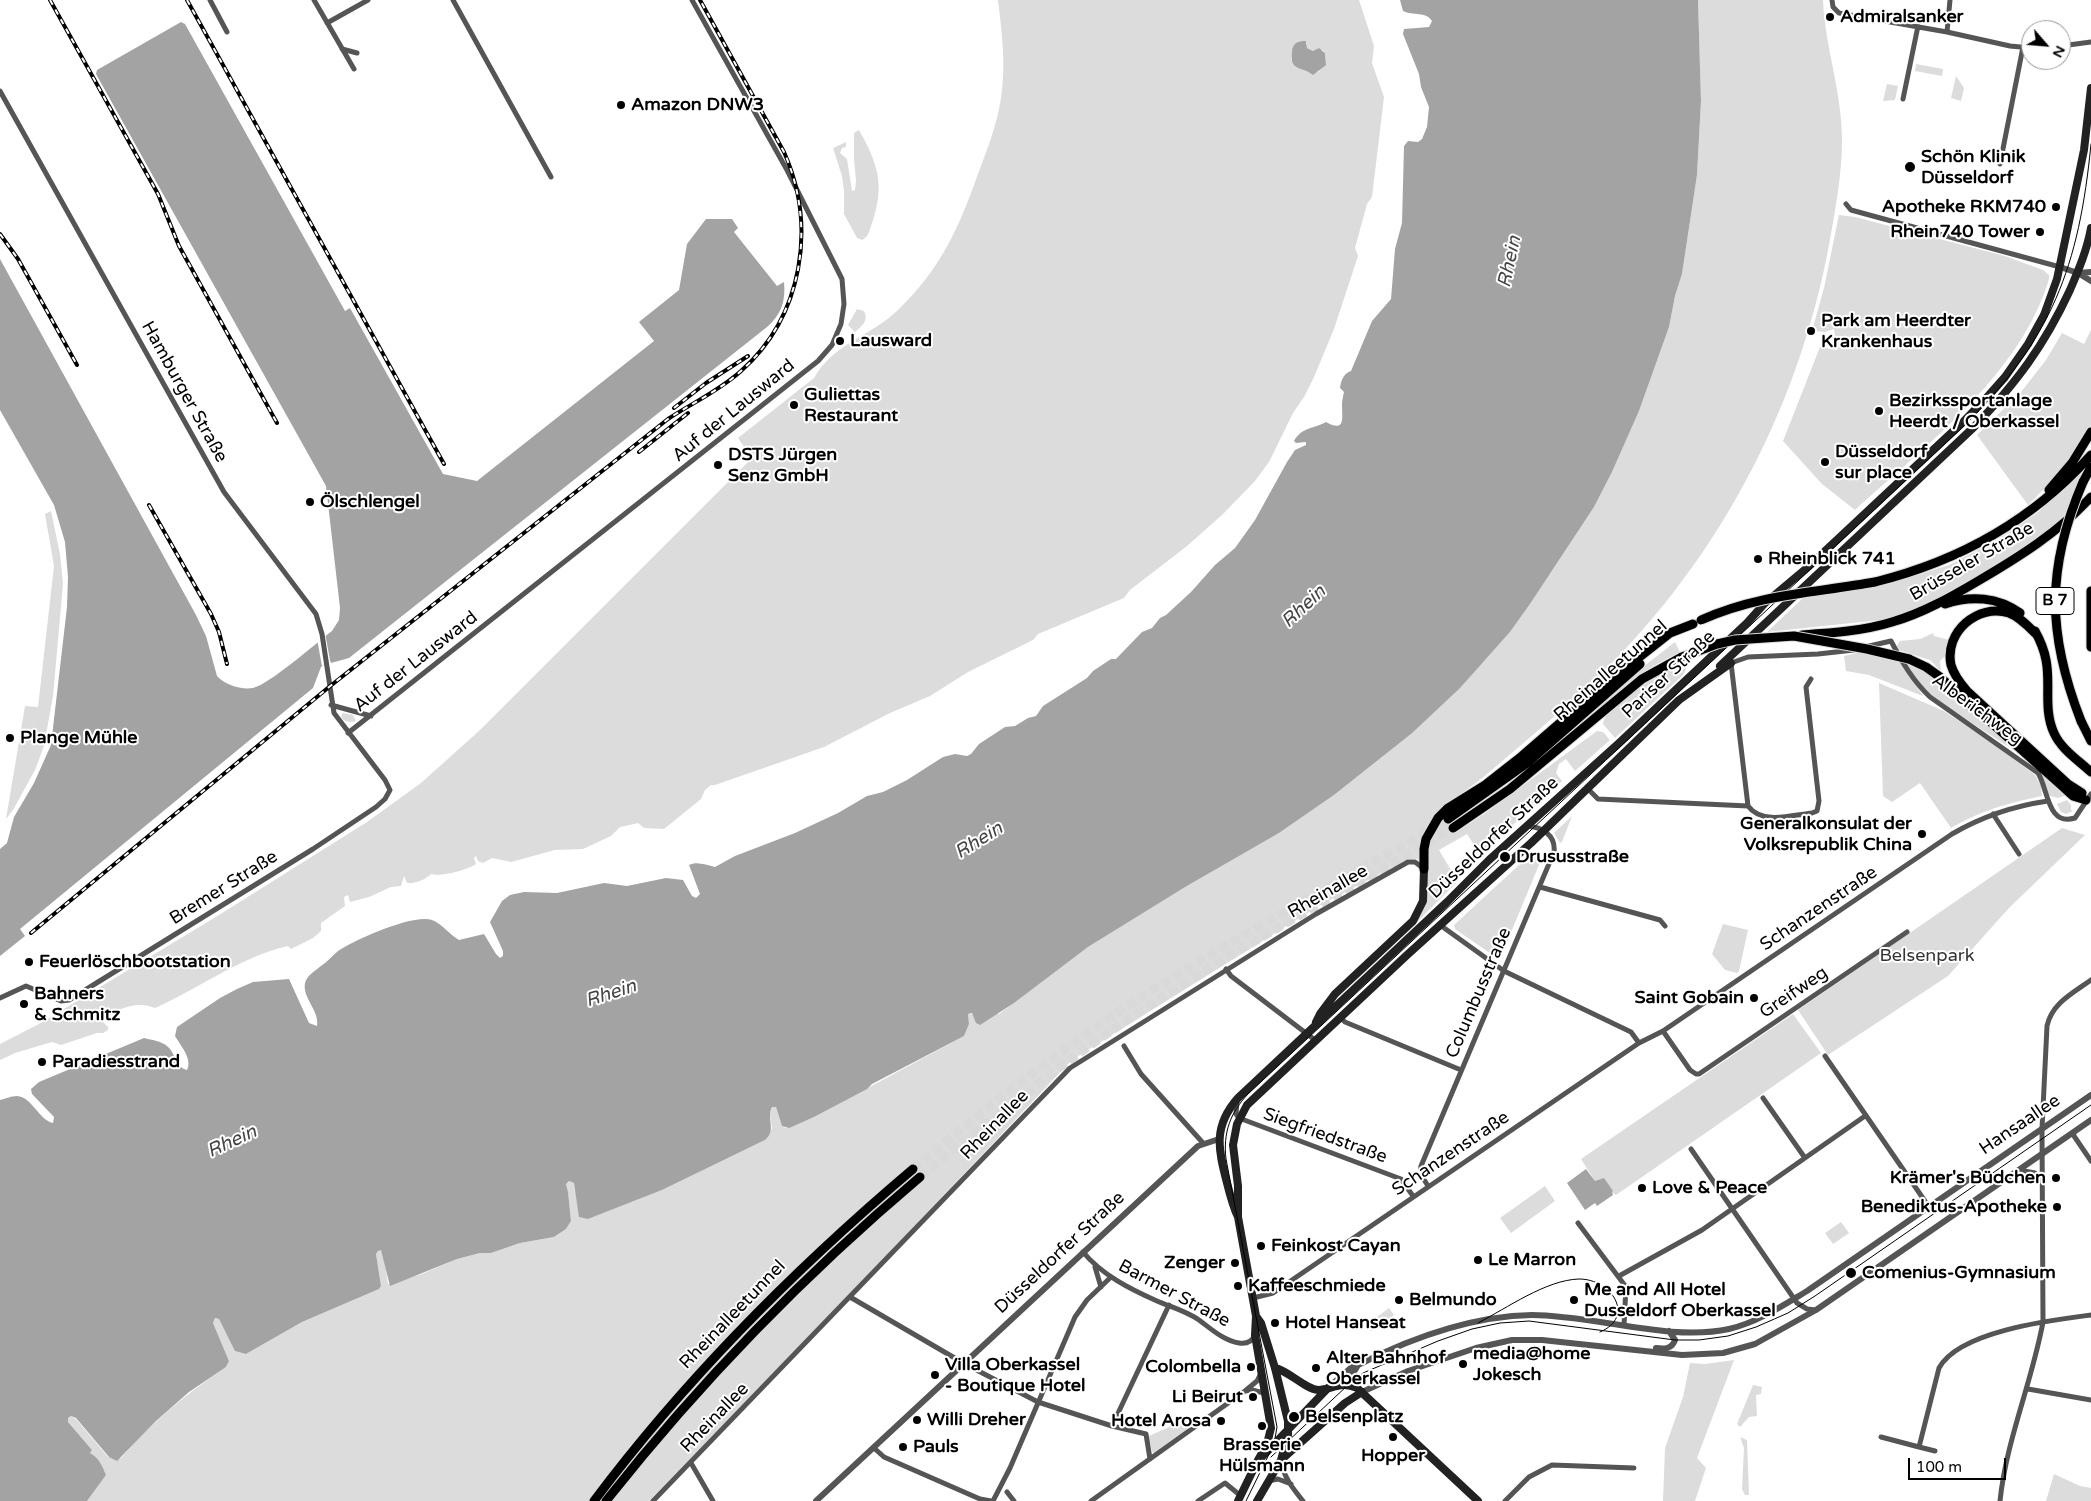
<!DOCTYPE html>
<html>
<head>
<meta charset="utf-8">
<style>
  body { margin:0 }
  #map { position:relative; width:2091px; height:1501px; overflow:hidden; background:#fff; font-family:"Varela Round",sans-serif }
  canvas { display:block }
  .north { position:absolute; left:2021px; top:20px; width:50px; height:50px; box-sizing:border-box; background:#fff; border:1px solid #999; border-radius:50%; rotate:117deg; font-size:14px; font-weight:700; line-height:20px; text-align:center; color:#000 }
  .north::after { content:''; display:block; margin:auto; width:18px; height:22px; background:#000; clip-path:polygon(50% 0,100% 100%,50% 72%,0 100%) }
  .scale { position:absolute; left:1908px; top:1458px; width:98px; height:22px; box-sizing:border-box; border:2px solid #000; border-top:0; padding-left:6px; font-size:15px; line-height:18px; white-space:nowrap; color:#000; -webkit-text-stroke:4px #fff; paint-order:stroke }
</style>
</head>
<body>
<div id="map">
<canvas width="2091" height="1501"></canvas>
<div class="north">N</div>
<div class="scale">100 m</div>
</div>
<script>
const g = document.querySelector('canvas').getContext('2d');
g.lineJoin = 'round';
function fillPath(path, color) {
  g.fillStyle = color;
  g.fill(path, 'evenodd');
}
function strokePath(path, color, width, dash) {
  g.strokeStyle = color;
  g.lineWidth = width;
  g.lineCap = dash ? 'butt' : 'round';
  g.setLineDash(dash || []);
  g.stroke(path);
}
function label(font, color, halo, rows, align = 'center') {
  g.font = font + ' "Varela Round",sans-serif';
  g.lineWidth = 4;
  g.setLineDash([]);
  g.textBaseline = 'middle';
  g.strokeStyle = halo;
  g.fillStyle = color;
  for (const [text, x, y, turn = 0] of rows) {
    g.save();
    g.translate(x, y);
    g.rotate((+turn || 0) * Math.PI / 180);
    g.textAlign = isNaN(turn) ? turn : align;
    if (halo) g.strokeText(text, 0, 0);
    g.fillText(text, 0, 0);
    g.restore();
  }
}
fillPath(new Path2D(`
  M998,0H1359L1374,46L1372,63L1384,97L1372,197L1367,204L1355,248L1358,256L1334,329L1314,377L1304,397L1293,413L1269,462L1255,481L1223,514L1187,546L1130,590L1124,598L1038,634L1033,640L968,672L930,696L890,713L824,747L715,785H711L705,790L701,799L664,829L644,828L638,823L620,827L611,836L583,849L555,850L511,862L492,858L483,863L478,861L476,856L474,858L476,864C468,870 440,877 431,874C426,879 416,884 407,883L404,876L401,886L391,887L369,897L350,902L348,895L344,897L345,906L321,923V931L313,938L291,949L288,946C240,957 200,988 155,1008C137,1000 116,1009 101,1020L108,1027V1030L103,1033H97L61,1045L52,1042L15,1053L0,1060V1044L39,1024L219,915L367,822L421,783L479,731L752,458L738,438L814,378C835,342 870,337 898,310C941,268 958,230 978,174C987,150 997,125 1001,98C1006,65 1002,33 998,0ZM1307,42V48L1313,51L1323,50L1325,53L1326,62L1318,72C1306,74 1298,69 1291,59L1292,50Z
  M1698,0H1823C1825,47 1842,92 1842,140C1842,175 1835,211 1829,245C1800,401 1725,547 1614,661C1574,701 1529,738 1486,775C1474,785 1456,796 1446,807C1438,816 1426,848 1420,861L1417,859H1408L1317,907L1072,1060L846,1298L649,1501H87L106,1475C102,1465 99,1459 90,1453L92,1450L68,1422V1418L71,1416L76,1419L108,1457L121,1458C152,1422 187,1393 226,1367L229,1361L213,1323L215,1318L219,1319L236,1351L246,1354L302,1322L379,1289L381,1286L376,1254L378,1251L381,1250L384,1256L388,1284L422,1274L457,1259L480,1253H491L520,1243L554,1237L566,1229L571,1221L568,1193L566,1184L569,1181L574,1183L575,1191L588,1219L662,1190L765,1140L772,1128L770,1114L772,1107H776L782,1126L786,1128L814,1117L964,1036L969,1024L968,1014H999L1088,947L1184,887L1279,833L1334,795L1411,734L1483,662L1510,632L1530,604L1594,507L1612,472L1639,411L1669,327L1675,296L1682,274L1697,175L1701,101Z
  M1916,64L1943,69L1942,76L1915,71Z
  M1956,76L1964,88L1961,101L1951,98Z
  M1887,84L1898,86L1895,100L1883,101Z
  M859,130C877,162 885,184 873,220C870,228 869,237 862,240L857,238L844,214V191L842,176L833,148L846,142V147L842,148L840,153L847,159L852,191L855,190L856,181L854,159V133Z
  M1839,215L1855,217L2005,256L2043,270L2049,275V279C2021,374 1925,446 1855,510L1822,484L1783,441L1820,347L1837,350L1834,329L1825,332L1812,331L1824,288Z
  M857,309L864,311C869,321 862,326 855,332L848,325Z
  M2091,330V425L2078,450L2059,474L2028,505L1977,435L2021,392L2046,360L2062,333L2084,344Z
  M2086,469L2061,522L2003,562L1953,592L1911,612L1880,620L1767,632L1803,598L1889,584L1949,565L1997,540L2037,513Z
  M51,511L60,554L63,584L53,696L44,746L35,770L13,810L6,819L25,706L38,707L54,566L45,514Z
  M1933,633L1934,636L1949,640L1946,655L1940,661L1941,671L1930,660L1898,650L1897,645L1900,641L1920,639Z
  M1675,642L1680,652C1662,661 1645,670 1630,683C1619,692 1610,704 1596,710L1639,670Z
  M1860,652L1900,662L1923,696L1869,675L1846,671L1844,656Z
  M1683,660L1685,664L1689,663L1683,675L1615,738L1603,724C1607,702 1664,671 1683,660Z
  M1904,663L1916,668L1917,666L1934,678L2018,753L1941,703L1923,688Z
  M1879,683L1944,711L1998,747L2035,775L2041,786L2042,796C2005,804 1985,809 1951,828L1920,783L1892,802L1883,796Z
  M343,713L353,715L356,721C350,723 343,722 341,716Z
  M1597,731L1603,732L1610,740L1575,771L1566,759L1559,764L1556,773L1562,781L1480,854L1467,834L1439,850L1452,872L1456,883L1413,926L1421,913L1426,847L1443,816L1455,833L1484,814Z
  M2041,772L2067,795L2058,798L2047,795L2040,774Z
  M2067,800L2071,805V810L2073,811L2066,814L2061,812L2057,804Z
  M1572,816L1562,842L1560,843L1554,833Z
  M2062,828L2085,835L2009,908L1948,976L1828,1055L1798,1010Z
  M1532,853L1541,857V860L1502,954L1494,956L1455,929L1454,925Z
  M1723,924L1748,930L1739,971L1737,973L1725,970L1712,954Z
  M1793,1014L1821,1053L1616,1195L1611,1192L1613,1191L1595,1181L1581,1159Z
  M1545,1186L1555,1201L1511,1233L1500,1218Z
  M1841,1222L1849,1233L1833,1244L1825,1233Z
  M1389,1308L1394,1315L1371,1331L1366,1325Z
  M1734,1360L1697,1458L1706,1468L1695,1501H1663L1665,1448L1683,1397L1690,1363L1705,1364Z
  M1753,1385L1762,1387L1761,1394L1756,1395L1757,1416L1749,1417L1740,1427L1737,1424Z
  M1189,1418L1194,1421V1424L1154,1453L1152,1452L1149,1436Z
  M1740,1437L1747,1440L1749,1495H1745L1742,1489L1744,1448Z
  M2054,1474L2080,1486L2091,1488V1501H2046Z`), '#dcdcdc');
fillPath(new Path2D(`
  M1400,0H1698L1701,101L1697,175L1682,274L1675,296L1669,327L1639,411L1612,472L1594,507L1530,604L1510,632L1460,688L1411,734L1334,795L1279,833L1185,887L1088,947L1014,1003L980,1025L976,1023L972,1013L968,1014L969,1024L964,1036L872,1084L867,1089L814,1117L789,1128L782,1126L776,1107H772C766,1118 777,1130 765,1140L662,1190L588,1219L579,1217L574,1183L569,1181L566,1184L568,1192L571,1221L566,1229L554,1237L520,1243L491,1253H480L457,1259L390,1286L381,1250L378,1251L376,1254L381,1286L379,1289L302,1322L246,1354L235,1351L219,1319L215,1318L213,1323L229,1361L226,1367L189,1392L156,1421L117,1461L109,1457L76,1418L71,1416L68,1418V1422L92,1450L90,1453C99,1458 102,1465 106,1475L87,1501H0V1100C5,1099 11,1096 17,1096C32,1097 39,1120 53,1123L54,1117L32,1094L31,1089L39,1082L144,1038C152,1040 161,1041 167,1046C176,1053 175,1067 187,1070C193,1059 180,1045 175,1036L177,1027L220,998L237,989L253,982L289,979L309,1023L317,1026C320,1011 302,998 305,983C307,975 315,971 321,966C327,962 332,956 338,951C355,940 412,914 432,920C441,923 450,935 459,940L484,934L496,954L500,958L503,956V951L490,922L502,901L510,895L524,892L557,893L604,883L627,886L666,878L683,880L692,896L696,898L700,894L689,865C697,861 706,865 715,867L735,856L795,833L838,813L867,796L883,792L907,780L943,757L955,754L967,756L971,754L979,744L1005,727L1015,726L1028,718L1036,716L1043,706L1087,678L1093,671L1111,659H1116L1142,632L1152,628L1160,618L1166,615L1191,592L1215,565L1235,548L1255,520L1287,462L1295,450L1306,445V442L1296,443L1294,441C1302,427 1313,429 1326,422C1346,433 1342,418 1342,404C1342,401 1343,396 1344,392L1340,388C1341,380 1344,373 1351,371L1372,321L1391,299L1395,249L1402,223L1404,146L1408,141L1418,142L1422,139L1427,127L1429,107L1421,87L1419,74L1403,34L1404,29L1429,27L1432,21C1426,11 1413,16 1403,11Z
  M181,22L185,24L345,311L350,308L443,474L477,481L654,341L639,322L679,290L687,244L706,219H732L738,228L734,232L777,286L784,282C786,301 781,315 767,327L349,658L331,663L330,660L321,667L313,688L20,929L25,936L0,956V849L7,843L14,817L34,783L51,745L67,607L68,577L65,542L54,505L0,410V259L196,615L206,636L217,676C225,685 241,690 253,688C270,684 316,643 332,631L339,620L340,608L326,486L96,74L97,70Z
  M1303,41H1306L1307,48L1313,51L1319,48L1325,53L1326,65L1313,75C1302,66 1289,72 1292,51C1293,44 1296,42 1303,41Z
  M1586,1169L1595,1181L1604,1178L1613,1191L1612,1192L1613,1195L1597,1206L1595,1203L1585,1210L1567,1183Z`), '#a3a3a3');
fillPath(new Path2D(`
  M325,633L330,660L322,666L317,639Z`), '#fff');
strokePath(new Path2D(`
  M913,1169C991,1104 1072,1040 1159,986C1253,927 1352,876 1448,819
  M920,1177C996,1115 1073,1054 1156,1001C1253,939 1354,886 1453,828`), '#d9d9d9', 9, [9, 4.5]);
const trunk = new Path2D(`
  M2083,482L2091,467
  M2049,490L2072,463L2091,432
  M1875,582C1959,561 2033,520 2091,455
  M2091,591V647
  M1945,604C1971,595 1998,597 2020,613
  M2035,631C2040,640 2044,649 2046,660C2051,684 2043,709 2054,733C2061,749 2078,760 2091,772
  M1802,635C1832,633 1863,631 1892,622C1923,613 1951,597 1978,581C2019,557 2059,532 2091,497
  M2037,635C2029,627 2020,617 2009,613C1978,603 1944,632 1951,665C1954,675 1960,683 1967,691L2068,784L2082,793
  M1909,659L1926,667L1940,677L2062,786L2073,796L2086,800
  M2081,721L2091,741
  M1448,819L1527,763L1640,664
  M1453,828L1510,789L1642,679L1682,657
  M1424,869V849L1426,839L1438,818L1448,808L1485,785L1522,756L1604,685L1670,633L1693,624
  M594,1501C687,1377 795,1269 913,1169
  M606,1501C700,1382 804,1275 920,1177`);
strokePath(trunk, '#dbdbdb', 11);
strokePath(new Path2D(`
  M210,0L227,32
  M314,0L354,69
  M453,0L551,177
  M1832,0L1833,7L1839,13L1947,32L2010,46L2031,48
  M327,23L368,0
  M1947,32L1950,0
  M2061,46L2091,42
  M342,49L357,53
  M0,91L224,492L316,614L322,634L334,713L385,780L390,790L385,799L376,807L313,849L69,1000L61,1001L26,986L0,998
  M1903,99L1918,26
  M2000,164L2023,47
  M1846,204L1851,210L2060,267
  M1865,647L1891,641C1902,662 1913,681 1930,697L2038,773C2048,788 2047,827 2075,818L2091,794
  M1731,663L1748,657L1818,654L1854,650
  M1731,663L1748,806
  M331,705L371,716
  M348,733L818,361L832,345L841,324L844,304L842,279L787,170L692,0
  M1587,788L1598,799L1748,806C1762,825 1792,815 1812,813L1817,811L1819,801L1806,687L1811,679
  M1993,814L2019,854
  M1540,887L1660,920L1665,926
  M1440,925L1504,971L1631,1032L1639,1043
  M1226,969L1231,976L1315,1040
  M1340,1017L1345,1022L1461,1070
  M1663,1031L1690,1070L1696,1074H1699L1907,932
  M1124,1046L1141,1074L1203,1143
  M1825,1056L1929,1207
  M1763,1098L1805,1158
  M1237,1102L1236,1114L1239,1118L1401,1179L1413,1196
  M2072,1133L2091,1161
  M1691,1149L1797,1303L1807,1309L1816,1310
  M2019,1170L2035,1173L2042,1181
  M1428,1186L1420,1173L1421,1166L1554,852C1556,835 1542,827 1527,826
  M1578,1223L1626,1287L1624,1325
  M1083,1252C1102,1275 1130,1289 1157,1301C1171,1307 1186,1311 1199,1320C1210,1328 1224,1341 1239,1343C1246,1344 1252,1342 1255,1335
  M1095,1267L1101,1287
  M1619,1276L1702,1230L1865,1116
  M850,1297L965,1364L1038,1402L1112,1426L1146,1434L1150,1459
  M1253,1298L1273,1293L1639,1043L1663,1031L1952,834C1983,816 2013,806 2048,801
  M2028,1389L2091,1400
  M1245,1391L1252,1390L1264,1393
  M1112,1426L1169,1305
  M1881,1437L1919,1447L1939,1368C1959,1331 2052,1320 2091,1315
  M1919,1447L1935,1451
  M874,1448L884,1457L980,1499L991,1501
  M1281,1460C1282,1475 1294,1490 1303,1501
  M691,1463L713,1501
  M1268,1481L1278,1479L1291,1484
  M1007,1492L1014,1501
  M653,1501L1070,1068L1316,914L1408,862H1415L1423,868
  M993,1501L1010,1468L1075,1317L1087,1300L1111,1277
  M1091,1501L1245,1391L1257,1381L1260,1375
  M1198,1501L1225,1483L1241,1496
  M1505,1501L1529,1477L1552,1465L1634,1468
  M2000,1501C2006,1441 2032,1382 2043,1322L2042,1129L2047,1026C2052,1003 2073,993 2091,980`), '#555', 5);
strokePath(new Path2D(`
  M2060,267L2078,273L2091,281
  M2078,273L2091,272
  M1656,1348C1665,1349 1672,1349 1675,1340L1669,1331
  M1330,1386L1353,1366L1358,1365C1411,1338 1471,1316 1532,1315C1593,1315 1670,1342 1729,1329C1758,1322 1782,1306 1807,1291L2091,1095
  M1352,1386L1351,1377L1358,1365
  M1362,1392L1408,1371L1476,1348L1512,1340H1542L1682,1355L1723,1353L1755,1344L1816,1310L2091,1120
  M816,1501L1198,1146L1219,1139`), '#555', 6);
strokePath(new Path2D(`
  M1720,666L1974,427C2017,382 2044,346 2070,290C2079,269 2087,250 2091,228
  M1316,1022L1320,1014L1335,994L1413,921L1423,901L1424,869
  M1238,1217C1233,1207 1230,1195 1227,1183C1218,1149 1213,1126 1238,1098L1447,902L1489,860L1618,744L1747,623L1764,604L1808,567L1963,422L1989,395L2005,377L2028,344L2044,315L2057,279L2084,150L2091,88
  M1256,1316L1255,1335L1271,1428L1267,1444L1257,1462
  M1275,1368C1289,1371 1305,1389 1318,1390C1332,1390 1340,1380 1357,1388L1478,1501
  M1281,1460L1288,1435V1421L1275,1368L1261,1323L1256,1316L1238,1217V1186L1233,1145L1237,1124L1247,1105L1407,955L1531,843L1679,700L1731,663
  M1238,1501L1257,1462L1328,1388
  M1257,1501L1281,1460L1345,1403L1362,1392`), '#222', 8);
strokePath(trunk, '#000', 9);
strokePath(new Path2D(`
  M1478,1323C1507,1308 1546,1280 1579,1279C1612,1279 1636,1317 1600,1332
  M1271,1457L1348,1385L1363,1373L1438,1341L1472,1329L1500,1323L1529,1321L1675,1340H1699L1728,1336L1756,1327L1788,1313L1815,1296L2091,1105
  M1246,1501L1274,1444L1277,1427L1226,1159C1223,1133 1230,1113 1248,1094L1963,427C2052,339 2079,267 2091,144`), '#000', 1);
const rail = new Path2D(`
  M50,0L158,194L179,246L277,423
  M187,0L444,464
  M0,234L18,259L77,365
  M674,408L706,383L748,356
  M639,452L688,413
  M149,505L211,614L219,632L227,664
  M31,933L329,687L668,419C692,403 719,391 741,371C803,316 817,226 784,152L700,0`);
strokePath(rail, '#000', 4);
strokePath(rail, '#fff', 2, [5.5]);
const trunkBridge = new Path2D(`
  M1701,620C1759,594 1814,593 1875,582
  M1682,657L1717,644L1735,640L1794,636L1867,649L1909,659
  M2081,721C2047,634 2046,568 2083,482`);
strokePath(trunkBridge, '#dbdbdb', 11, []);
strokePath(trunkBridge, '#000', 9);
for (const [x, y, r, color] of [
  [1830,17,5,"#000"],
  [621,105,5,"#000"],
  [1910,167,6,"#000"],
  [2056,207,5,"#000"],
  [2040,232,5,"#000"],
  [1811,331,5,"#000"],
  [840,341,5,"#000"],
  [794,405,5,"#000"],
  [1879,411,5,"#000"],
  [1825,462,5,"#000"],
  [718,465,5,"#000"],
  [310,502,5,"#000"],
  [1758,559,5,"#000"],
  [10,738,5,"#000"],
  [1922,834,5,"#000"],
  [1505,857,6,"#000"],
  [29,962,5,"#000"],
  [1754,998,5,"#000"],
  [24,1004,5,"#000"],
  [42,1062,5,"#000"],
  [2056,1178,5,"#000"],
  [1642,1188,5,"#000"],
  [2057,1207,5,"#000"],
  [1261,1246,5,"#000"],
  [1478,1260,5,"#000"],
  [1235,1263,5,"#000"],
  [1851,1273,6,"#000"],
  [1238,1286,5,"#000"],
  [1399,1300,5,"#000"],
  [1574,1300,5,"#000"],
  [1275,1323,5,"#000"],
  [1463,1364,5,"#000"],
  [1251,1367,5,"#000"],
  [1316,1368,5,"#000"],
  [935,1375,5,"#000"],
  [1253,1397,5,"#000"],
  [1294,1417,6,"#000"],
  [917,1420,5,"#000"],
  [1221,1421,5,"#000"],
  [1262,1426,5,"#000"],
  [1393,1437,5,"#000"],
  [903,1447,5,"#000"]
]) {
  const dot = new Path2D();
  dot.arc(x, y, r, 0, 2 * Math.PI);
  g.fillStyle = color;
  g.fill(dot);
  strokePath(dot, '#fff', 2);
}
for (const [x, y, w] of [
  [2055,601,38]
]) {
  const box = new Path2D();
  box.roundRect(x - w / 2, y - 13.5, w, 27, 4);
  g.fillStyle = '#fff';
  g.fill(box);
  strokePath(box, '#000', 1);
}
label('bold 16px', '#000', null, [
  ["B 7",2055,601]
]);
label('bold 18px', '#000', '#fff', [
  ["Admiralsanker",1840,17],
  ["Amazon DNW3",631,105],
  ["Schön Klinik",1921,157],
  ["Düsseldorf",1921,178],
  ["Apotheke RKM740",2046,207,"right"],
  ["Rhein740 Tower",2030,232,"right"],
  ["Park am Heerdter",1821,321],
  ["Krankenhaus",1821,342],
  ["Lausward",850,341],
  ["Guliettas",804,395],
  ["Restaurant",804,416],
  ["Bezirkssportanlage",1889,401],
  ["Heerdt / Oberkassel",1889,422],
  ["Düsseldorf",1835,452],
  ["sur place",1835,473],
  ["DSTS Jürgen",728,455],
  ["Senz GmbH",728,476],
  ["Ölschlengel",320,502],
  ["Rheinblick 741",1768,559],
  ["Plange Mühle",20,738],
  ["Generalkonsulat der",1912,824,"right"],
  ["Volksrepublik China",1912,845,"right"],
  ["Drususstraße",1516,857],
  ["Feuerlöschbootstation",39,962],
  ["Bahners",34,994],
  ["& Schmitz",34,1015],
  ["Saint Gobain",1744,998,"right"],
  ["Paradiesstrand",52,1062],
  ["Krämer's Büdchen",2046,1178,"right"],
  ["Love & Peace",1652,1188],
  ["Benediktus-Apotheke",2047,1207,"right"],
  ["Feinkost Cayan",1271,1246],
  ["Le Marron",1488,1260],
  ["Zenger",1225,1263,"right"],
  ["Comenius-Gymnasium",1862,1273],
  ["Kaffeeschmiede",1248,1286],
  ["Me and All Hotel",1584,1290],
  ["Dusseldorf Oberkassel",1584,1311],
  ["Belmundo",1409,1300],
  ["Hotel Hanseat",1285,1323],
  ["media@home",1473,1354],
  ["Jokesch",1473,1375],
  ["Alter Bahnhof",1326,1358],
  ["Oberkassel",1326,1379],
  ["Villa Oberkassel",945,1365],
  ["- Boutique Hotel",945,1386],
  ["Colombella",1241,1367,"right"],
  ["Li Beirut",1243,1397,"right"],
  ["Belsenplatz",1305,1417],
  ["Willi Dreher",927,1420],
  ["Hotel Arosa",1211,1421,"right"],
  ["Brasserie",1262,1445,"center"],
  ["Hülsmann",1262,1466,"center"],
  ["Pauls",913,1447],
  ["Hopper",1393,1456,"center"]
], 'left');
label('18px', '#000', '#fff', [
  ["Hamburger Straße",184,392,61],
  ["Auf der Lausward",734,411,-39],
  ["Brüsseler Straße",1972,562,-30],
  ["Auf der Lausward",416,662,-38],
  ["Rheinalleetunnel",1611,671,-41],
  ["Pariser Straße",1669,675,-43],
  ["Alberichweg",1977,710,36],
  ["Düsseldorfer Straße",1494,838,-43],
  ["Bremer Straße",224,888,-32],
  ["Rheinallee",1328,892,-30],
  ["Schanzenstraße",1819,909,-34],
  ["Columbusstraße",1479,993,-67],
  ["Greifweg",1794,993,-34],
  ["Rheinallee",995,1125,-46],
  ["Hansaallee",2020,1125,-34],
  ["Siegfriedstraße",1325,1136,20],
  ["Schanzenstraße",1451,1154,-34],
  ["Düsseldorfer Straße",1060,1253,-43],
  ["Barmer Straße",1174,1294,28],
  ["Rheinalleetunnel",733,1315,-46],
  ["Rheinallee",715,1418,-46]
]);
label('18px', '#333', '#fff', [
  ["Belsenpark",1927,956]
]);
label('italic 19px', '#444', '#fff', [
  ["Rhein",1510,262,-78],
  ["Rhein",1304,607,-43],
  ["Rhein",979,841,-32],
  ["Rhein",611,994,-18],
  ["Rhein",232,1142,-25]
]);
</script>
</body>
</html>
